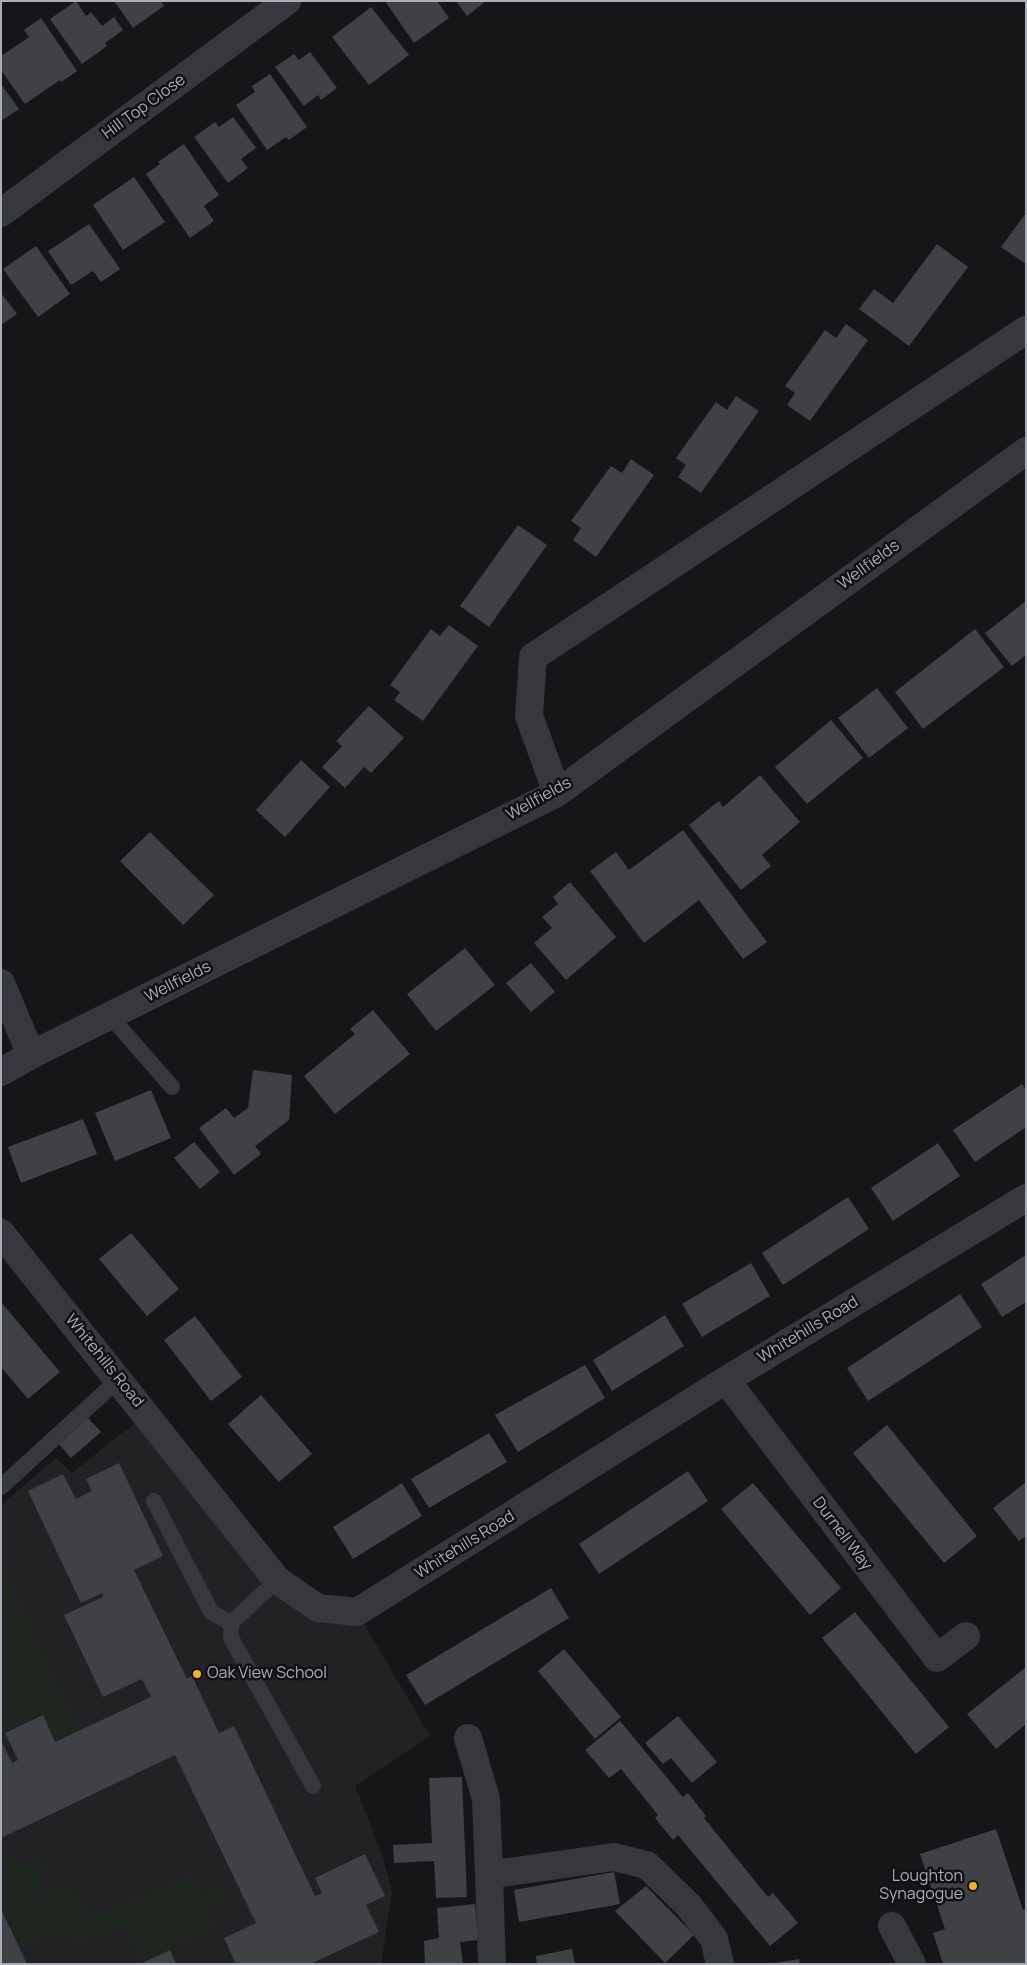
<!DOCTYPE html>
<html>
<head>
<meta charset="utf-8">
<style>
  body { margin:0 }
  #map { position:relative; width:1027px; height:1965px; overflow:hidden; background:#161618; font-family:Manrope,sans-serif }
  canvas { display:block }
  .frame { position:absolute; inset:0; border:2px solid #a8adb8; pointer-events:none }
</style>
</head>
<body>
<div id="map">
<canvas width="1027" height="1965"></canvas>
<div class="frame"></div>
</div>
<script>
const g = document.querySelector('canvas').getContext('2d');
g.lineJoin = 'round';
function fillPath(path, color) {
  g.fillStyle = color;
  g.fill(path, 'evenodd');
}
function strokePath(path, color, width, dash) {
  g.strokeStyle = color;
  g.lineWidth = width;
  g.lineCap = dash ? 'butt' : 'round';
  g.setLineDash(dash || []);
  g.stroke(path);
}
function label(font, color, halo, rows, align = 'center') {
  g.font = font + ' Manrope,sans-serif';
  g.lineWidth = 5;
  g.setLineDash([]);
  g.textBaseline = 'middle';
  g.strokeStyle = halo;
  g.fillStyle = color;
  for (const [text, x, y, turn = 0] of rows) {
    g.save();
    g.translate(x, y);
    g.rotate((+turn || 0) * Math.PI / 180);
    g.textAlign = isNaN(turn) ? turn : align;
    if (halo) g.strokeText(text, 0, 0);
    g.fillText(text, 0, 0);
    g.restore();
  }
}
fillPath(new Path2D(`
  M146,1414L277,1580L357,1612L430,1736L355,1786L383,1857L392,1892L381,1964H1V1505L56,1458L72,1473Z`), '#222225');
fillPath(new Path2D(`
  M1,1566L79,1731L55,1742L43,1715L1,1734Z
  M11,1855L18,1869L40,1859L44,1870L38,1881L41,1889L50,1893L69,1885L86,1910L101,1914L191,1876L201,1896L223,1889L228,1900L205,1909L215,1927L141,1962L126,1926L83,1939L46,1936L22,1947L1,1903V1860Z`), '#1e261f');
fillPath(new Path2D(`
  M76,1L86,16L91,12L102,26L114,17L123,30L105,43L107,46L82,64L50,19Z
  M114,1H161L164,6L133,28Z
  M385,1H437L449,18L414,43Z
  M456,1H486L467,16Z
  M371,7L409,55L369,85L332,37Z
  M41,18L77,71L61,82L60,80L25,104L1,70V56L29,37L24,30Z
  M310,52L337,88L321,100L318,95L304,106L275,67L294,54L299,60Z
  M270,74L307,127L289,140L286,137L267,150L236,105L255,92L252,86Z
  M1,84L19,109L1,121Z
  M233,117L256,148L241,159L248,168L228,183L194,137L215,122L219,127Z
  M184,144L219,195L204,206L214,221L190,238L146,174L160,164L158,162Z
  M134,177L165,222L123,250L93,205Z
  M1026,213V264L1001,247Z
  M89,224L120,269L101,282L93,271L71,285L48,251Z
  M937,244L968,267L909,346L859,309L874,289L893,303Z
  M36,246L70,294L38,317L3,269Z
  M1,293L17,314L1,325Z
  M846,324L868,340L810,421L787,405L795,393L785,386L825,330L836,338Z
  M736,396L759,411L701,493L678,477L686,465L676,458L716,402L727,410Z
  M631,459L654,475L596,557L573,540L581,528L571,521L611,466L622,473Z
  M518,525L547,545L489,627L460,606Z
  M1026,601V655L1012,666L985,633Z
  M449,625L478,646L423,721L394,700L400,692L390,685L431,629L440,636Z
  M975,629L1004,667L923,729L895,692Z
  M877,688L908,728L869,758L838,718Z
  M369,706L404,738L371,773L364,767L345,788L322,767L342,746L336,741Z
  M831,720L863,758L807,804L775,767Z
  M301,760L330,787L285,837L256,810Z
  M760,775L800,822L762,855L771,866L741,890L689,825L719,801L723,807Z
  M683,830L767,942L743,959L699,900L644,943L590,871L616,852L629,870Z
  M150,832L214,895L183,925L120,861Z
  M570,882L616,937L566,980L534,943L552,928L542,917L558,904L553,897Z
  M465,948L495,985L436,1031L407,994Z
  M531,963L555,992L531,1012L506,983Z
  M373,1010L410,1054L335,1114L304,1076L355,1034L350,1029Z
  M253,1070L292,1075L289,1120L255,1146L261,1154L234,1175L199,1128L226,1108L234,1118L248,1108Z
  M1022,1084L1026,1090V1127L975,1162L953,1130Z
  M151,1090L171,1138L115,1161L95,1113Z
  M83,1119L97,1154L21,1183L8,1147Z
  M194,1142L220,1172L200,1189L174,1158Z
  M938,1143L960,1176L893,1221L871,1188Z
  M848,1197L869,1229L783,1285L762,1253Z
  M131,1233L179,1289L147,1316L99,1259Z
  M1026,1255V1302L1002,1317L981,1284Z
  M751,1263L770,1296L702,1337L682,1304Z
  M960,1294L982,1327L868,1401L847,1368Z
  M1,1302L60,1372L28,1399L1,1367Z
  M665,1315L684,1346L612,1391L593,1360Z
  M195,1316L242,1377L211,1401L164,1340Z
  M585,1365L605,1398L518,1452L495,1415Z
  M261,1395L312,1454L279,1482L228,1424Z
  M88,1418L101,1432L71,1458L59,1444Z
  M887,1425L977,1536L944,1563L853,1453Z
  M489,1433L507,1462L429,1508L411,1479Z
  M119,1463L163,1556L134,1570L187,1679L192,1676L219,1733L234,1726L315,1896L322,1893L315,1878L365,1854L385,1896L366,1905L379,1932L310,1964H236L224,1938L256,1923L175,1755L1,1838V1740L12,1763L18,1760L5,1733L43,1715L55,1742L151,1697L142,1679L103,1697L64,1615L103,1597L102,1593L81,1603L28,1491L63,1474L76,1499L92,1491L86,1479Z
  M688,1471L708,1501L599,1574L579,1544Z
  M1026,1482V1536L1019,1541L993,1508Z
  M402,1483L422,1516L353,1559L333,1527Z
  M753,1483L841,1588L810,1615L721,1509Z
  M551,1588L569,1618L425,1705L406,1675Z
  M855,1612L949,1727L916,1754L822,1638Z
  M564,1649L621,1717L595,1739L538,1671Z
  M1026,1667V1724L996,1749L967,1714Z
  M678,1716L717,1762L692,1783L671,1758L663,1764L645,1743Z
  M620,1721L683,1797L688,1793L706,1816L704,1818L768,1897L773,1893L798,1923L770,1946L678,1835L673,1840L655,1818L658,1815L621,1769L609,1778L585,1750Z
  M462,1777L467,1897L436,1898L434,1861L394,1863L393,1845L432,1843L429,1778Z
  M996,1829L1023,1910L1026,1909V1964H943L933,1933L945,1929L920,1854Z
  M614,1872L620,1904L519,1922L514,1890Z
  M646,1886L694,1935L665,1963L615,1911Z
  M475,1904L478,1940L460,1942L463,1964H425L424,1941L439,1938L437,1908Z
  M1,1909L27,1964H1Z
  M572,1949L575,1964H537L536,1956Z
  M170,1950L176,1964H140Z
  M799,1959L800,1964H774V1963Z`), '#404145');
strokePath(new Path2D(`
  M110,1016L172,1087
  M1,1487L118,1380
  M154,1501L211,1612L231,1623
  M277,1580L231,1623V1638L313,1786`), '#37383d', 16);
strokePath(new Path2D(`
  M1,213L287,1
  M557,793L529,716L533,657L1026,330
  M1,983L31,1055
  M1,1072L31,1055L557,793L1026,451
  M1,1233L277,1580L318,1608L357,1612L726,1380L1026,1198
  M726,1380L937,1658L966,1636
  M468,1738L486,1799L489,1874L509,1872L614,1857L647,1865L689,1906L714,1939L720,1964
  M489,1874L492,1964
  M892,1926L912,1964`), '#37383d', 28);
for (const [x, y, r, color] of [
  [197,1674,5,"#f2b134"],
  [973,1886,5,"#f2b134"]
]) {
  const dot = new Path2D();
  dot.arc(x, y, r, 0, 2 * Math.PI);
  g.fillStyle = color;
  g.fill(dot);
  strokePath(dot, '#111113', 2);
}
label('16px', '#a8adb8', '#111113', [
  ["Hill Top Close",144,107,-36],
  ["Wellfields",869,565,-36],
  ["Wellfields",539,799,-29],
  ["Wellfields",178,982,-27],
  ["Whitehills Road",808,1330,-31],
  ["Whitehills Road",104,1361,51],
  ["Durnell Way",842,1534,53],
  ["Whitehills Road",465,1545,-32]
]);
label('16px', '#a8adb8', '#111113', [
  ["Oak View School",207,1674],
  ["Loughton",963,1877,"right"],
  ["Synagogue",963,1895,"right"]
], 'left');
</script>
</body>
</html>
